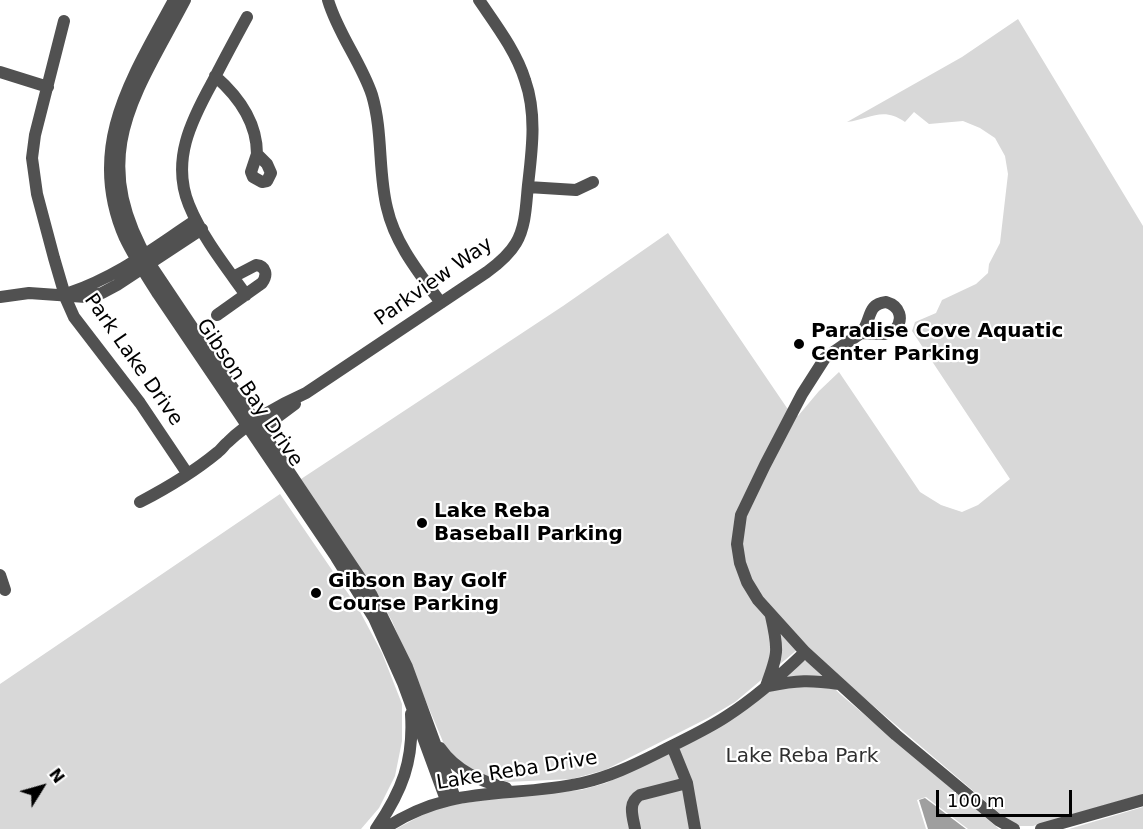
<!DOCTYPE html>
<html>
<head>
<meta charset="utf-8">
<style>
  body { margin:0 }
  #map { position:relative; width:1143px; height:829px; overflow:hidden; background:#fff; font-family:"DejaVu Sans",sans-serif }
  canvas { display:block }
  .north { position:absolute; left:12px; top:757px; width:60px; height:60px; -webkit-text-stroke:4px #fff; paint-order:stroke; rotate:53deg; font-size:16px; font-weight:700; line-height:24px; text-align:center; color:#000 }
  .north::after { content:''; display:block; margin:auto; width:21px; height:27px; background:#000; clip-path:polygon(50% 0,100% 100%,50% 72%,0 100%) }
  .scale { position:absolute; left:936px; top:790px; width:136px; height:27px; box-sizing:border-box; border:3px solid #000; border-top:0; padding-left:8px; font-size:18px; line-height:21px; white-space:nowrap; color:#000; -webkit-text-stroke:4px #fff; paint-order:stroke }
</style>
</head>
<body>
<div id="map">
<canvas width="1143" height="829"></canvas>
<div class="north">N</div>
<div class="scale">100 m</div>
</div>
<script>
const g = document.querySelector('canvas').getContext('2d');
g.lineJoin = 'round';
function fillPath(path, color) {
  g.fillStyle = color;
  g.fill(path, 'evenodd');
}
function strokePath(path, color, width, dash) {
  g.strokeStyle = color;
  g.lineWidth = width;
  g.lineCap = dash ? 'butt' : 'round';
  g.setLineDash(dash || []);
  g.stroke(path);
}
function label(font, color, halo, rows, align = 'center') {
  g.font = font + ' "DejaVu Sans",sans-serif';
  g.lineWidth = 4.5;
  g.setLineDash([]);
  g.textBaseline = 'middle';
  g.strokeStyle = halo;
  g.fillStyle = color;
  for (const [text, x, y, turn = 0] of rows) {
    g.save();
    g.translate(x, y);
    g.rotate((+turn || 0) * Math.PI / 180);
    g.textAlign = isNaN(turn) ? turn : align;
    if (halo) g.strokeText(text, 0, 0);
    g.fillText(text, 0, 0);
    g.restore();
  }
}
fillPath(new Path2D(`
  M1018,19L1143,226V794L1033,826H1019L1005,818L829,668L804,644L735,702L708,718L605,770L572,779L507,782L480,774L456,759L444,744L392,621L380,600L301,479L563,306L668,233L787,408L798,416L819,391L839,372L920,492L941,505L962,512L978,505L1010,479L912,331L915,322L936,313L942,300L976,284L988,273L989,264L1000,243L1008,174L1005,156L995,138L980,128L963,121L929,124L914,112L905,122C883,106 870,119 847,122L962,57Z
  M280,494L358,608L382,653L402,704V741L395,776L379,808L361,829H0V684Z
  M804,661H807L840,694L999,829H968L926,797L917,800L926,829H396L428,812L451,805L520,795L581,790L606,783L726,723Z
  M1143,807V829H1069Z`), '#d8d8d8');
fillPath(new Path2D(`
  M925,798L966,829H928L919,800Z`), '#9f9f9f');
strokePath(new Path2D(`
  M174,0C132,78 85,147 125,238C134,257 146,275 158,294L336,557L374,618L403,683L446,800
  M185,0C134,97 86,155 150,264L371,594L407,667L455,798
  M328,0C338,34 361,62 372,95C383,132 378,172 387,208C395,244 420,274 441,303
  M64,21L35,135L32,158L37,194L54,258L66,299L74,317L140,403L187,473
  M0,72L48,87
  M215,76C238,96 257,122 257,154
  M257,154L267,164L271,173L267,181L262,182L253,177L251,172Z
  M528,187L576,190L593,182
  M69,293C120,275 152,249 196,220
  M246,295C226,267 202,237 189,205C171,161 191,121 212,83C223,61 235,39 247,17
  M0,297L29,293L86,297L102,293L117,285L202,229
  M886,302C900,306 904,319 895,330L884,334L861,333C872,321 866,304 886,302Z
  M217,315L262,283C268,275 266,266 256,265L233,277
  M861,333L825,358L802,394L765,465L741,515L737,544L740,563L747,582L758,600L805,652L896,735L998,820L1014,829
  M256,433L295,404
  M140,502C167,488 195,471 218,452C222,449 224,445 228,442C247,423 281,404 306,393L487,272C498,264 509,255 516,243C526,226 526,204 528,185C532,150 537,114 525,80C516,51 496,25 479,0
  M0,575L5,590
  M766,686C778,654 779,651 771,616
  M769,686C797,680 811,680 839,684
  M672,746L687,783L695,829
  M440,748C456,771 480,781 506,788
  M376,829C402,791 414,761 411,714
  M384,829C452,783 509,799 582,783C609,777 634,765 658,753C681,741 706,730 727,716C755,698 781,675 805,652
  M635,829C633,817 627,803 640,795L687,783
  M1041,829L1143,800`), '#515151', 12);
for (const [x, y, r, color] of [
  [799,344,6,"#000"],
  [422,523,6,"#000"],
  [316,593,6,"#000"]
]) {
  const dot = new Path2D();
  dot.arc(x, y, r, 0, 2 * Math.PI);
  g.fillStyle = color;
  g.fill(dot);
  strokePath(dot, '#fff', 2);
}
label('20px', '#000', '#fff', [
  ["Parkview Way",434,282,-35],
  ["Park Lake Drive",133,360,55],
  ["Gibson Bay Drive",249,393,56],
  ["Lake Reba Drive",517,771,-9]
]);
label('bold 20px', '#000', '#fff', [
  ["Paradise Cove Aquatic",811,332],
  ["Center Parking",811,355],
  ["Lake Reba",434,512],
  ["Baseball Parking",434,535],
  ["Gibson Bay Golf",328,582],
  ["Course Parking",328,605]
], 'left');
label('20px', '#2f2f2f', '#fff', [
  ["Lake Reba Park",802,757]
]);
</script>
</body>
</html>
